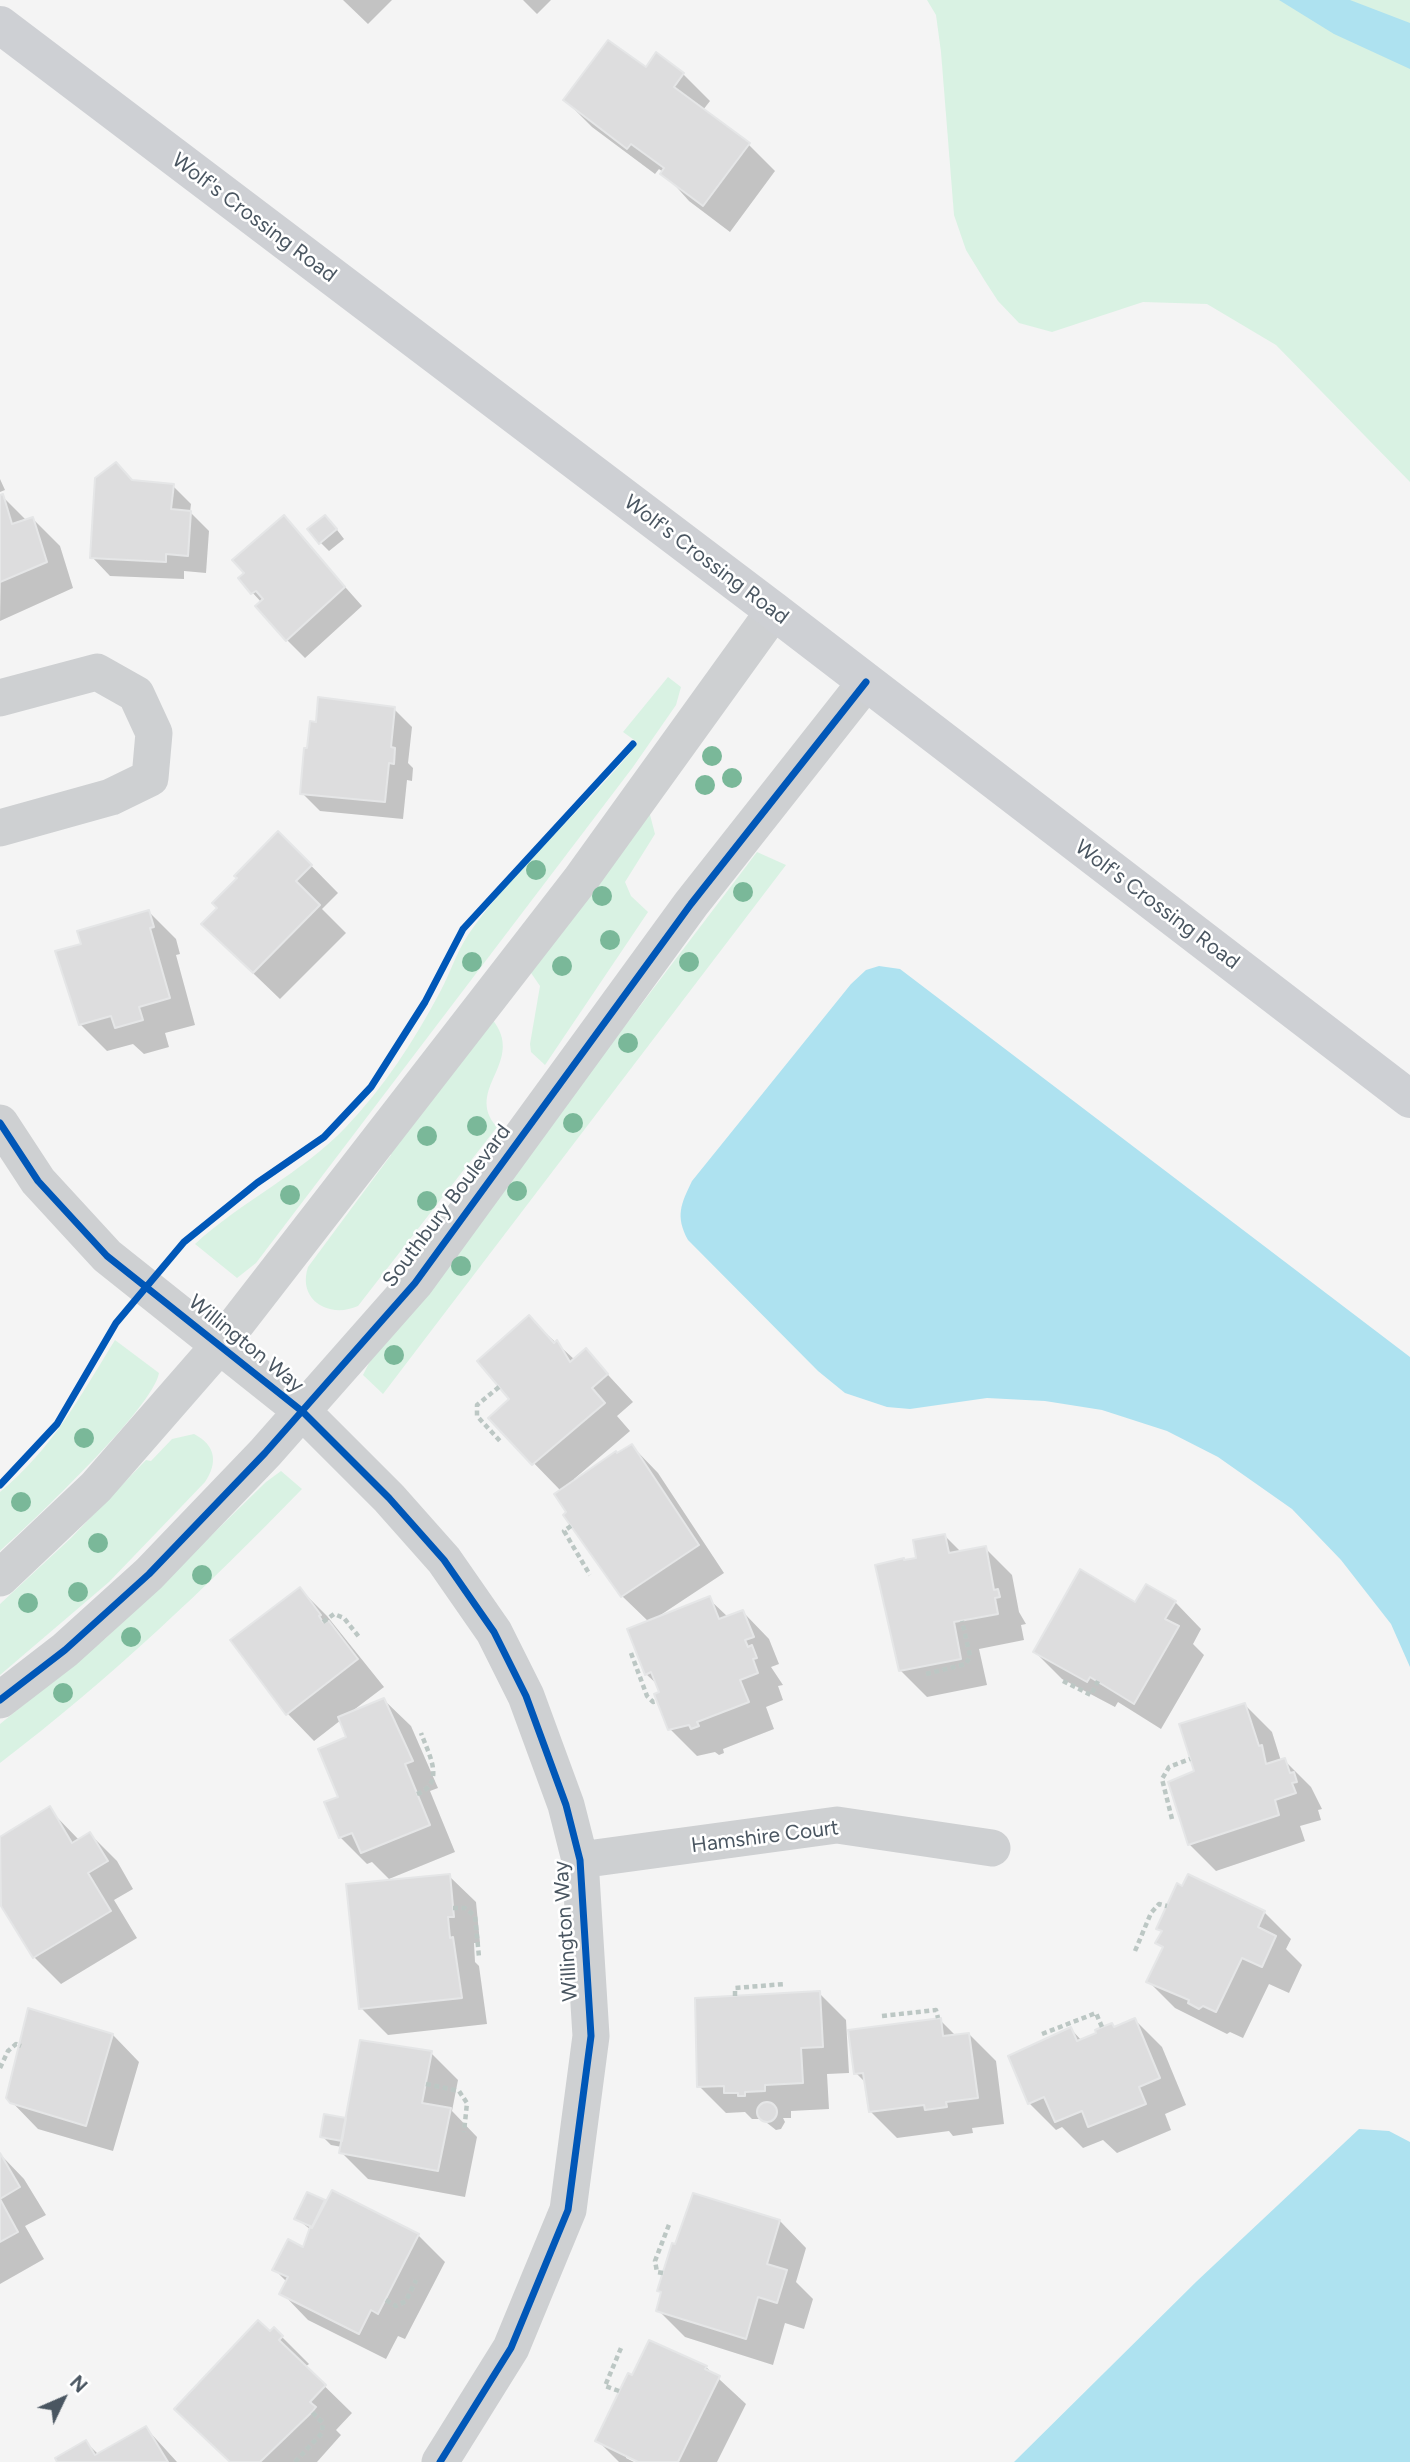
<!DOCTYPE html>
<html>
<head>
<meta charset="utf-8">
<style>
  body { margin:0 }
  #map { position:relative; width:1410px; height:2462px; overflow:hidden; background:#f4f4f4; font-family:Figtree,sans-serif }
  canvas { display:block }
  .north { position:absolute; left:28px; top:2364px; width:70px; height:70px; -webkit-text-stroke:5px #fff; paint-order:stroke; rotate:46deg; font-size:19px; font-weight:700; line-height:28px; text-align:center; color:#4a5661 }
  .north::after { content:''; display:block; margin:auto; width:24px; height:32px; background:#4a5661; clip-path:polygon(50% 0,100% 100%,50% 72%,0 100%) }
</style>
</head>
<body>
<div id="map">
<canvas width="1410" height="2462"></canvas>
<div class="north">N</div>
</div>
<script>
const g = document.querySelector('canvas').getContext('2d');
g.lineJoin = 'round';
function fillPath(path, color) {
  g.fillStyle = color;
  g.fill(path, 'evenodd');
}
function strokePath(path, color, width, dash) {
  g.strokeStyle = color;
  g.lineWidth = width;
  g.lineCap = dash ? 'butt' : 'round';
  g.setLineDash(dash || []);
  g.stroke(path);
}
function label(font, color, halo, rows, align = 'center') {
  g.font = font + ' Figtree,sans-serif';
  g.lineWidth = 5;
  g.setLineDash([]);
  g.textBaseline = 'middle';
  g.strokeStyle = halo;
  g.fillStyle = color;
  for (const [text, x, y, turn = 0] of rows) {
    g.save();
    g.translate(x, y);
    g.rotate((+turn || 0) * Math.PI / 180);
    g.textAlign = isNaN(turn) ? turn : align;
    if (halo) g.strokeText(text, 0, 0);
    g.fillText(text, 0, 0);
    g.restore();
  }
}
fillPath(new Path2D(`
  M927,0H1410V482L1276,345L1207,304L1143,302L1052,332L1019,323L998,301L985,281L966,250L954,215L941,52L936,15Z
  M668,677L681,687L676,705L633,767L275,1238L256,1263L237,1278L195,1244C242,1201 302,1173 346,1127C384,1087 414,1041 440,992C450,974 456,953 468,935C514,868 578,815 630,753L637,742L623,732Z
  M649,811L655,834L625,882L631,896L648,912L545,1065L531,1052L530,1044L540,986L529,970Z
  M757,852L786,865L383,1394L363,1375L369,1363Z
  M492,1019C527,1062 463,1089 497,1127L358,1306C329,1319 297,1300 308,1267L391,1155L390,1152Z
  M115,1340L159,1373C153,1408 32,1522 0,1551V1492C53,1448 79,1398 115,1340Z
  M194,1434C216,1445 218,1463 205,1482L109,1582L0,1675V1604L71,1538L146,1460L151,1461L172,1439Z
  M281,1471L302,1489C207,1587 109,1680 0,1763V1724L107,1637L266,1482Z`), '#d9f2e3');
fillPath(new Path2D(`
  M1279,0H1350L1410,23V69L1334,34Z
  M879,966L900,969L1410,1357V1667L1391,1624L1341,1560L1292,1509L1218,1457L1167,1431L1102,1410L1045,1401L987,1398L910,1409L887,1407L845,1393L818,1371L688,1240C675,1216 681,1204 692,1181L851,984L866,970Z
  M1359,2129L1389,2131L1410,2142V2462H1014L1197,2281Z`), '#aee2f0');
fillPath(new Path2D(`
  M343,0H392L368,24Z
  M523,0H551L537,14Z
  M646,70L683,74L710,101L703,110L749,145L775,171L730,232L689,201L663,172L659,169L655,174L592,127L565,100Z
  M116,464L134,482L173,486L191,504L190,512L209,531L206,573L184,571V579L110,576L92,557Z
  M0,479L5,490L0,492Z
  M2,496L27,521L33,519L60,546L73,588L0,621Z
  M284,518L362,606L305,658L287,640L262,603L240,579Z
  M334,526L344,539L329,551L320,542Z
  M394,709L412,727L408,763L413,768L412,781L407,780L403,819L320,811L302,793L317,723Z
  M279,833L338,893L322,909L346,933L280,999L230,951L220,908Z
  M149,912L176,939L180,954L176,955L195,1025L165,1033L169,1047L144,1054L133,1044L107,1051L80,1024L83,946Z
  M529,1318L575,1360L586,1351L633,1402L617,1416L630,1431L574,1479L576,1481L632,1446L658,1473L724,1573L656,1618L709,1599L729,1618L743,1612L769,1639L779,1664L771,1667L783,1685L778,1686L783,1700L766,1707L774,1729L723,1749L724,1753L719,1755L715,1752L697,1756L670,1729L659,1686L646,1674L649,1622L622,1596L569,1513L561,1491L490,1418L512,1399Z
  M945,1536L961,1552L985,1548L1012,1575L1019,1612L1026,1624L1021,1625L1024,1640L979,1649L987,1685L927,1697L900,1670L906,1562L918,1560Z
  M300,1589L327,1616L384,1687L351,1712L384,1700L411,1726L438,1788L430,1791L455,1852L389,1879L372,1862L367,1864L340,1837V1798L348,1738L341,1720L314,1741L288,1714L232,1641Z
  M1175,1602L1201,1629L1193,1644L1204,1655L1161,1729L1118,1702L1115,1707L1062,1679L1035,1652L1136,1605Z
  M1245,1705L1272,1732L1281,1761L1284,1760L1311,1787L1322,1809L1318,1810L1321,1820L1300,1826L1305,1841L1216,1871L1189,1844L1196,1772Z
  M49,1809L79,1840L90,1834L117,1861L133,1889L114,1900L137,1938L61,1984L34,1957L0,1899V1839Z
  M449,1876L476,1902L480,1943H474L475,1962L479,1966L487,2024L388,2035L361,2008Z
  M1264,1912L1291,1939L1286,1949L1302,1965L1289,1993L1269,1984L1243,2038L1230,2032L1227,2034L1175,2008L1149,1982L1164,1949L1157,1943L1163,1933L1158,1928Z
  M819,1993L846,2020L849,2073L827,2074L829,2109L791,2111V2118H783L785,2122L781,2129L776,2130L762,2119H752L745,2112L726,2113L699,2086Z
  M940,2020L956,2036L969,2034L996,2061L1004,2124L972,2128L973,2133L953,2136L949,2131L897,2138L870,2111L867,2084L856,2073Z
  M1135,2020L1162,2047L1186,2105L1165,2114L1171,2130L1117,2153L1103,2140L1083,2148L1062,2127L1056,2130L1029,2103L1071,2029L1082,2041Z
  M113,2035L139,2062L113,2151L38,2129L8,2098Z
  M431,2053L458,2080L452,2111L477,2137L465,2197L368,2179L341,2152L342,2147L331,2145L322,2136Z
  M0,2154L24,2179L46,2215L25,2226L44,2259L0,2284Z
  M324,2201L418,2235L445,2262L405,2339L398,2336L386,2359L308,2320L282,2293L287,2282L274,2269L304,2249L311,2230L296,2218Z
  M780,2221L806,2248L796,2282L813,2299L804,2329L785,2323L773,2365L685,2337L658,2310L663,2294L659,2290Z
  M274,2329L309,2364L305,2367L352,2413L336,2430L341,2435L317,2462H231L270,2333Z
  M706,2367L746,2404L717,2462H642L626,2454V2458L634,2462H619L597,2440L633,2377Z
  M146,2428L177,2462H59L86,2442L99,2455Z`), '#0003');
const building = new Path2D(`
  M608,40L646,67L656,52L684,73L674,87L750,143L703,206L660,174L664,168L631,144L627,149L563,100Z
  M116,462L132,480L174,484L171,509L191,511L188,556L166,554V562L90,558L95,478Z
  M3,494L12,524L33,517L47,562L0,582V495Z
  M284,515L345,587L286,641L255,606L263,599L256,591L251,594L238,578L244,573L232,560Z
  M325,515L337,529L319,544L307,529Z
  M318,697L395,707L391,747L395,748L394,764L389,763L385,802L300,794L304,748H307L310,721L316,722Z
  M278,831L312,865L296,881L320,905L253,973L201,924L217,908L212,903L237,878L234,876Z
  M149,910L154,927L150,928L170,998L139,1007L143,1020L115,1028L111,1016L79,1025L55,951L81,944L77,931Z
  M529,1315L554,1343L557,1340L570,1362L586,1348L608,1374L592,1388L605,1403L532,1465L488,1418L509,1399L477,1361Z
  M632,1444L699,1545L621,1597L563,1515L566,1512L554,1494L616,1451L617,1453Z
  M945,1534L949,1553L986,1546L994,1590L998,1589L1000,1597L995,1598L998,1614L954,1622L961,1659L899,1671L875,1565L904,1558V1560L916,1558L913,1540Z
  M1080,1569L1135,1602L1146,1584L1176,1601L1165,1619L1179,1626L1134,1704L1090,1677L1087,1682L1033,1652Z
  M300,1587L321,1615L319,1616L323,1622L329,1621L358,1659L286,1715L230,1640Z
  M710,1596L719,1619L743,1610L754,1637L745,1640L748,1647L752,1645L757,1658L753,1659L758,1673L740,1680L749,1702L697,1722L699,1726L691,1729L689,1725L668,1730L654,1694L659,1692L651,1672L645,1675L627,1629Z
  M384,1698L413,1761L405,1764L430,1825L361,1853L352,1833L339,1838L324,1802L338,1797L318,1749L346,1737L338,1717Z
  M1245,1703L1259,1746L1262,1745L1266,1764L1285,1758L1290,1773L1294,1772L1297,1782L1292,1783L1296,1793L1275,1800L1279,1815L1188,1845L1168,1782L1194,1771L1179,1724Z
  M50,1806L72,1843L90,1832L108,1861L88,1873L111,1911L33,1958L1,1906L0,1837Z
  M450,1874L454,1917H448L450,1938L453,1937L462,1998L359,2009L346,1884Z
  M1188,1874L1265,1911L1258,1927L1276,1936L1262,1967L1242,1958L1216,2012L1203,2006L1199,2009L1188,2003L1189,2000L1146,1982L1163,1947L1155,1943L1162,1931L1156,1929L1177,1883L1182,1886Z
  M820,1991L823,2047L801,2048L803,2083L765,2085V2091L745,2092V2096H738V2093H724V2086L697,2087L695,1998Z
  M28,2008L113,2034L86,2126L10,2103L6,2098Z
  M941,2018L943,2036L969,2033L978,2098L946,2102L947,2107L925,2110L924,2105L869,2112L863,2073L854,2074L848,2030Z
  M1135,2018L1160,2078L1139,2087L1146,2104L1088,2127L1082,2111L1055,2122L1044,2097L1028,2104L1008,2056L1071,2027L1077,2041L1096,2033L1095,2030L1102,2027L1112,2023L1114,2027Z
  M360,2040L432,2051L422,2103L451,2108L438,2171L339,2153Z
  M757 2112a10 10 0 1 1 20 0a10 10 0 1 1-20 0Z
  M324,2114L346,2118L342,2141L320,2137Z
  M0,2153L20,2187L0,2199Z
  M332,2190L419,2234L378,2314L371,2310L359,2334L279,2294L288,2277L272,2270L288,2239L303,2247L310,2227L312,2228Z
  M307,2192L325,2200L312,2227L294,2219Z
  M693,2193L780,2220L767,2264L787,2270L777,2303L758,2297L746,2339L656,2311L661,2292L657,2291L672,2243L675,2244Z
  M0,2199L18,2232L0,2242Z
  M258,2320L270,2331L274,2327L283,2336L279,2340L326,2385L310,2402L316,2407L312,2412L260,2462H230L174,2409Z
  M649,2340L707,2366L705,2369L720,2376L678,2462H638L595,2441L628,2373L632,2375Z
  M146,2426L168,2462H57L55,2458L86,2440L95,2455Z`);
fillPath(building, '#ddddde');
strokePath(building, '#e5e6e7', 2);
strokePath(new Path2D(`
  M499,1387L477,1405V1416L500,1441
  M571,1526L564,1531L590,1575
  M323,1622L334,1614L344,1618L359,1637
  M631,1653L647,1696L653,1702L657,1701
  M926,1674L966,1664L970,1656L962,1621
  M1063,1681L1091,1695L1098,1681
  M417,1794C446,1783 429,1755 421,1733
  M1172,1819L1162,1779L1169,1767L1190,1759
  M453,1908H465L475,1916L479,1957
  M1135,1951L1151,1913L1159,1904L1167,1906
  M735,1996V1988L785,1984
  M882,2016L936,2010L938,2018
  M1042,2034L1096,2013L1102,2027
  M0,2068L8,2051L16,2044L21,2046
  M426,2084L459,2091L467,2103L464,2132
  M663,2273L657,2272L655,2261L670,2222
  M386,2300L396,2306L406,2301L416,2280
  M619,2391L605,2386L621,2348
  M295,2462L322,2433L323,2423L312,2412`), '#bcc7c4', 4.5, [5, 3.5]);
strokePath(new Path2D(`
  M0,698L97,672L136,694L154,733L150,778L111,797L0,828
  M0,1123L38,1181L107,1256L303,1412L389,1498L444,1560L494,1632L526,1696L566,1805L580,1860L591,2036L568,2210L511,2348L440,2462
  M0,1578L96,1487L219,1346L581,879L774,611
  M0,1700L65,1650L149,1574L265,1453L415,1283L691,904L866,682
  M580,1860L837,1825L992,1848`), '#ced0d2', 37);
strokePath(new Path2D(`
  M0,25L774,611L1410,1099`), '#ced0d4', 38);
strokePath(new Path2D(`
  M0,1123L38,1181L107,1256L303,1412L389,1498L444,1560L494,1632L526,1696L566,1805L580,1860L591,2036L568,2210L511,2348L440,2462
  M0,1485L57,1424L116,1323L184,1242L257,1183L324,1137L371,1087L425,1002L463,929L633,744
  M0,1700L65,1650L149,1574L265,1453L415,1283L691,904L866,682`), '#0057b8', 7);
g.fillStyle = '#7ab899';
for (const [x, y] of [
  [712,756],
  [732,778],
  [705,785],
  [536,870],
  [743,892],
  [602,896],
  [610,940],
  [472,962],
  [689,962],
  [562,966],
  [628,1043],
  [573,1123],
  [477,1126],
  [427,1136],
  [517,1191],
  [290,1195],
  [427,1201],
  [461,1266],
  [394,1355],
  [84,1438],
  [21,1502],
  [98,1543],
  [202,1575],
  [78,1592],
  [28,1603],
  [131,1637],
  [63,1693]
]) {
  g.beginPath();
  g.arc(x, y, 10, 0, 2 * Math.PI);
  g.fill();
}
label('21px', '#4a5661', '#fff', [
  ["Wolf's Crossing Road",254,218,37],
  ["Wolf's Crossing Road",706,560,37],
  ["Wolf's Crossing Road",1157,905,37],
  ["Southbury Boulevard",447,1206,-53],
  ["Willington Way",246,1344,39],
  ["Hamshire Court",765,1837,-7],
  ["Willington Way",566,1931,-94]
]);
</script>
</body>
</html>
